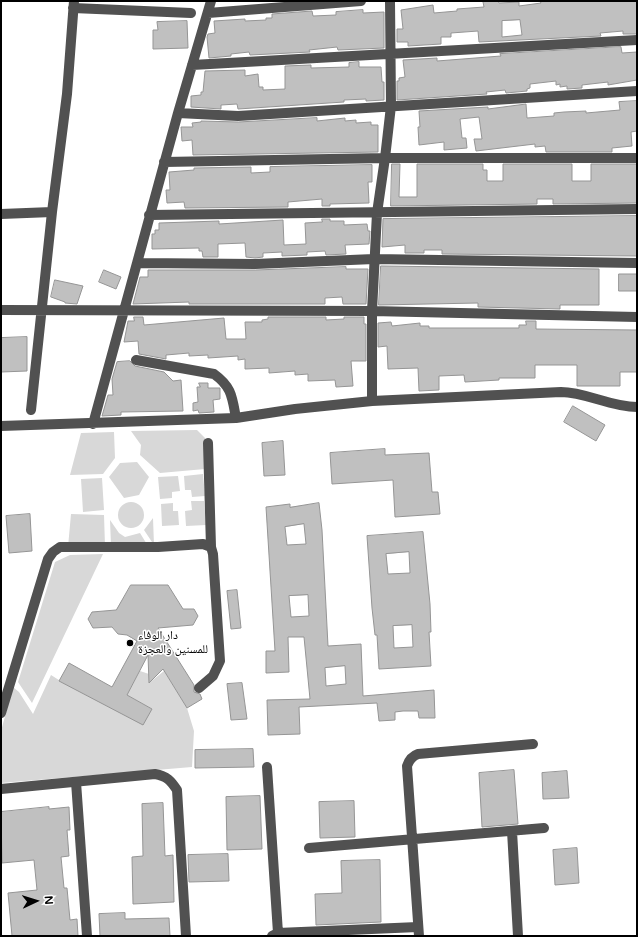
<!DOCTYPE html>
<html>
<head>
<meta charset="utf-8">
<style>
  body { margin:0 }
  #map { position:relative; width:638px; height:937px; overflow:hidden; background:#fff; font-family:"Varela Round",sans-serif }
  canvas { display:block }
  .frame { position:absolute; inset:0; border:2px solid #000; pointer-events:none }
  .north { position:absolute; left:16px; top:881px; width:40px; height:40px; -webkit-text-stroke:3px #fff; paint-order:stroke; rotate:86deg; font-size:11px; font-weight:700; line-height:16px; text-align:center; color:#000 }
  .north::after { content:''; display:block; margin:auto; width:14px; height:18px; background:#000; clip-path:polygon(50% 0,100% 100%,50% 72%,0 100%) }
</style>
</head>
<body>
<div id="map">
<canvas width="638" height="937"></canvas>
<div class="frame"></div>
<div class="north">N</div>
</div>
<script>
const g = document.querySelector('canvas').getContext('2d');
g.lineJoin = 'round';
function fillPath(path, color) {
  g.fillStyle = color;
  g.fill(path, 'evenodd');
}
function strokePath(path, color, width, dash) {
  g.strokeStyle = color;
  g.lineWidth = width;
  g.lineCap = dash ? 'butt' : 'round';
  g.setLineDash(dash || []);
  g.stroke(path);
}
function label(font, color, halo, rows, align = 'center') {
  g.font = font + ' "Varela Round","Noto Naskh Arabic",sans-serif';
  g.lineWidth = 3;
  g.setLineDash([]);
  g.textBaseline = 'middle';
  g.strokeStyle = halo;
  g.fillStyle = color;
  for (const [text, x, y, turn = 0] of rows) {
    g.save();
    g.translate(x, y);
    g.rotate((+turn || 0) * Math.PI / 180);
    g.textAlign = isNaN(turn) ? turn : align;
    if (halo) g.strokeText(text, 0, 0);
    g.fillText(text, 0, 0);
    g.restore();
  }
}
fillPath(new Path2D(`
  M197,430L205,438V469L160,473L140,455L141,445L131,431Z
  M114,432L115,458L103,474L70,475L81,433Z
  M137,462L149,477L139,495L124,498L109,477L120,463Z
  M203,474L205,496L192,497L191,490H185L184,476Z
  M178,476L180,491L172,492V498L160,499L158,477Z
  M102,478L104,510L83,512L81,479Z
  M191,501H204L206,525L186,526L185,511L192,510Z
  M118 515a13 13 0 1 1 26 0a13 13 0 1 1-26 0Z
  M173,503V511H178L179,525L162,526L161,504Z
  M71,514L104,515L105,546L68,547Z
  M153,518L154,545L144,530Z
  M110,520L119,533L125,537L140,533L148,546H111Z
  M103,554L32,703L18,682L55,562L70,555Z
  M140,671L149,674V683L164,671L187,708L194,731L192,767L1,783V731L13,687L19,692L33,714L51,675L62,682L143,724L152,709L127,695Z`), '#d8d8d8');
const building = new Path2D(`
  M496,1H498L499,3L519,2V6L541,3L540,1H637V34H623V31L600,33L601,36L479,42L478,31L451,33V37H441V44L408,46V42H397V29H403L401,10L433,5L434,13L457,11V9L484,7L483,2ZM520,20L522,35L502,37V21Z
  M363,10V13L384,12V48L338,50L337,47L309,50L310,52L250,55L249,52L231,54V56L209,58L207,37L208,34L215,33L214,21L245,19V21L266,20V18H272V14L312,11L313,16L336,15V12Z
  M187,21L188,48L153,49V30H158L157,22Z
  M621,47L622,53L637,52V80L608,85V82L582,85V88L567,89V86L560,87V84L556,85V81L530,84V88L527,89V91L506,93L505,90L486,92L487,94L397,100V81H399V78L405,77L403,60L437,58V61L501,56L500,54Z
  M359,62V67H381L382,82H384V100L366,101V99L344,100V102L238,109L237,104L221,105V109L191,107V96L201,95V92H203L205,71L245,70V76L258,74L259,87H263V90L285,89V66L311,65V68L349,67V63Z
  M637,101V131L631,132L632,146L612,148V152H546L545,146L535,147V144L476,151L474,139H482L479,117L460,119L462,138H466L467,148L444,150V142L419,145L418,127H420L419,111L488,107V109L526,104L527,118L554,116V113L564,112L586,111V113L620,110L619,102Z
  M317,118V121L345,118V121L356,120V123L371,122V125H378V152L193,155L192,140L182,141L181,127H193L192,123L201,122V121L238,122Z
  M392,164H400L399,197H417V164H483V170H487V181H503V164H572V181H591V164H637V203L553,204V199H537V204L391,206Z
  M372,165V182H368L369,203L330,204V206H322V199L288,202V207L185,208L184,202L167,203L166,190H170L169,172L194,170V168L251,167V173L270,172V167Z
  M637,216V256L442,254V250H424V253H405V245L382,247L383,219Z
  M322,219H330V221H344V225L367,224L368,231H370L369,244L345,245L346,254L326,255L325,251L307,252V255L282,256V252L263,253V257L255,258L246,257L245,243L218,244V257H203L202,251H199V248L152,249V234H155V230H159V223L219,221V224L283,220L284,245L306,244L305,223L322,222Z
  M381,266L599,269V305H560V309L478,307V303L379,305Z
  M346,267V269H368L366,304H343L342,297L325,298V304H189V302L133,304L140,277H148V270H255Z
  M104,270L121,277L116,289L99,282Z
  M619,274H637V291H619Z
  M55,280L83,286L77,304L65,303V302L51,297Z
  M134,317H143L144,325L224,318L226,339H246L245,322H262V320L268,319V317H326V320L344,319V317H364V324H366V361H351L353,386L336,387L335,380L308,381V374L295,375V371L269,373V368L245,369V359L238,360V356L208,358V355L189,356V353L166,355V359L139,354L138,341L124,342L128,321H134Z
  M526,321H536V329L637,330V372H620V386H577V365H535V378H499V380L465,382L464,375L439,376V390L419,391L418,368L388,369L387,346L378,347V323L391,322L392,326L420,323V326H429V328H519V325H526Z
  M27,337V371L1,372V338Z
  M130,361L135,366L164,372L173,381L181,380L183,411L121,412V415L102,416L108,395H113L112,379L117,362Z
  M199,383H208V388H220V399L213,400L214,412L199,413L198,410L193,411V403L198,402L197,387H200Z
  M573,406L605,425L596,441L564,422Z
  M283,441L285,475L264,476L262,443Z
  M385,449V455L429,453L432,492H438L440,514L395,517L393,480L332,484L330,453Z
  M319,503L322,530L328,646L361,644L363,696L434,690L435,718H419L418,711H403L395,712V720L379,721L377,703L299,707L300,734L268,735L267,700L310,699L304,637H288L289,672L266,673V651H275L266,507L290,504V507ZM304,524L306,544L287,545L285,527ZM308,595L309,616L291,617L289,596ZM345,666L346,684L326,686L325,668Z
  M30,514L32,551L9,553L6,516Z
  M423,532L430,604L431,632H429L431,666L379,669L377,635H375L372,608L367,536ZM409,552L410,573L388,574L386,554ZM412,625L413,647L394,648L393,626Z
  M131,585H168L183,609H194L198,616L193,625L158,628L194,685V692L200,694L202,699L187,708L163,669L149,683L148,655L127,695L152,709L143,725L59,681L69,663L112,687L137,641L127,635L118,634L112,627L93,628L88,619L92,612L116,610Z
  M237,590L241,628L231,629L227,591Z
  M242,683L247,719L231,720L227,684Z
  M253,749L254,767L195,768V750Z
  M514,770L518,824L482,827L479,773Z
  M567,771L569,798L543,799L542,773Z
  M260,796L262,849L227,850L226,797Z
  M354,801L355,837L320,838L319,802Z
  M163,803L165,856L173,855L174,902L133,904L132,857L143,856L142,804Z
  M49,807V809L69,807L70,830H67L69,856L61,857L64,888H67L70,920L77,919L78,936H12L8,893L37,890L34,860L2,863L1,812Z
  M577,848L579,883L555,885L553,850Z
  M228,854L229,881L189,882L188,855Z
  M380,860L381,922L316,925L315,894L342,893L341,861Z
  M125,913V919L169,918L170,936H100L99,914Z`);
fillPath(building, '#c0c0c0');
strokePath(building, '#959595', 1);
strokePath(new Path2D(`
  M73,8L191,13
  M208,13L361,1
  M192,65L637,40
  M178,113L238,116L637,91
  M164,162L385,158H637
  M1,214L52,212
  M149,215L637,209
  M137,263L255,264L374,259L637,263
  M1,310L372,311L637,317
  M136,360L214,374C232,387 232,397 236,418
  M372,401V311L377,213L385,158L391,106L390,1
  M31,410L52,212L67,94L74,1
  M93,424L178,113L211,1
  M1,426L236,418L295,409L372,401L561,392C586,392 610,407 637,407
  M208,443L211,547
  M1,713L48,559L53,552L60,547H158L203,544L211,547L213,554L220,661L213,676L199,688
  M267,767L278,933L272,936
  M76,782L87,936
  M1,789L155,774C167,776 171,781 177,790L186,936
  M512,831L518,936
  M309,848L544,828
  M278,933L418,927
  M419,936L407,766C409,760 412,756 418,754L533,744`), '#515151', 10);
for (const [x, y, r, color] of [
  [130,643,4,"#000"]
]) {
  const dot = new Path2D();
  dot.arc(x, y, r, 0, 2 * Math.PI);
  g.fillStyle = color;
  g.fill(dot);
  strokePath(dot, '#fff', 1.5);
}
label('12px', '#000', '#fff', [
  ["دار الوفاء",138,636],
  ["للمسنين والعجزة",138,650]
], 'left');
</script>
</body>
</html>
